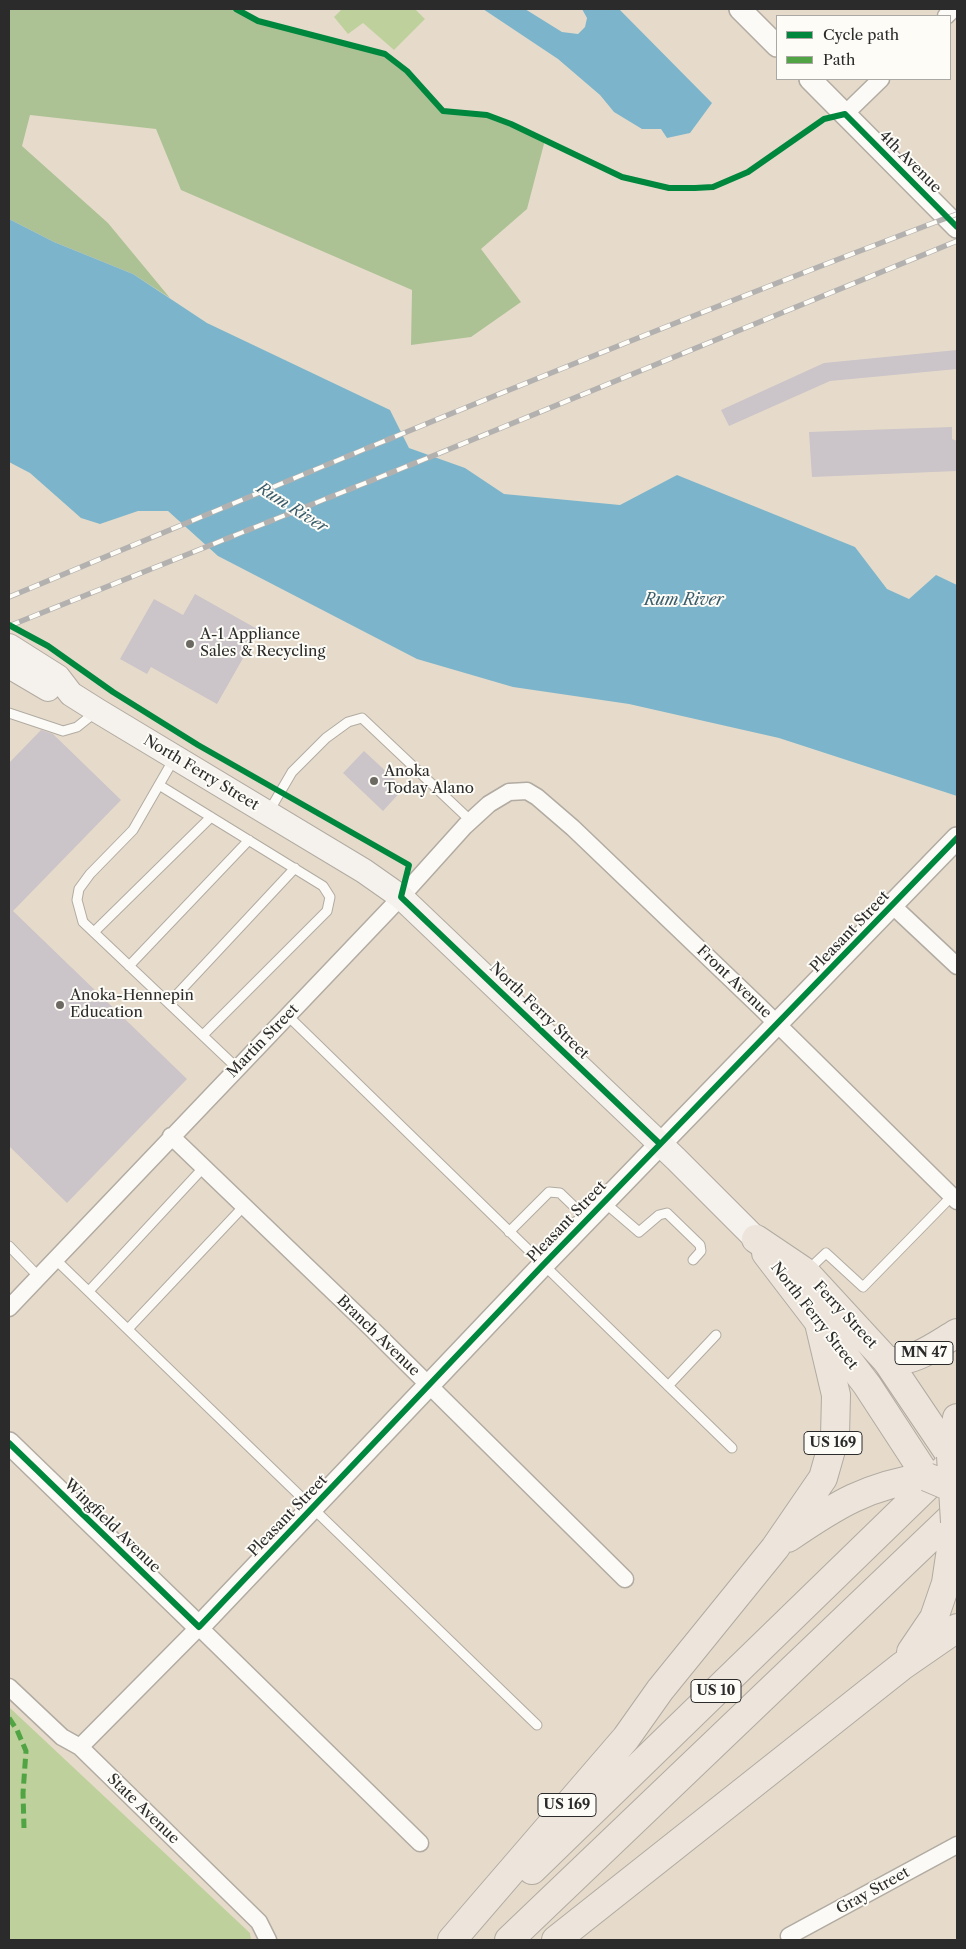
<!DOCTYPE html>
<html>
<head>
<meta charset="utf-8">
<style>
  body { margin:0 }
  #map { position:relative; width:966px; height:1949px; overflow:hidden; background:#e6dbcb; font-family:"Libre Caslon Text",serif }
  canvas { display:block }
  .frame { position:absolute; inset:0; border:10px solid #2b2b2b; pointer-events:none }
  .legend { position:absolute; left:776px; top:15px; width:175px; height:65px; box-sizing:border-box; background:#fdfcf7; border:1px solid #a9a8a5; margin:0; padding:6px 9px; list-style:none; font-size:15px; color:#2b2b2b }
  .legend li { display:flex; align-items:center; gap:10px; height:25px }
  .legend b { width:25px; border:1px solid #a9a8a5 }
</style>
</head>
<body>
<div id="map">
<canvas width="966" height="1949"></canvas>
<div class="frame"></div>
<ul class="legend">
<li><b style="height:6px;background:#00873e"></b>Cycle path</li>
<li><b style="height:6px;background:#51a443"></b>Path</li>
</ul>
</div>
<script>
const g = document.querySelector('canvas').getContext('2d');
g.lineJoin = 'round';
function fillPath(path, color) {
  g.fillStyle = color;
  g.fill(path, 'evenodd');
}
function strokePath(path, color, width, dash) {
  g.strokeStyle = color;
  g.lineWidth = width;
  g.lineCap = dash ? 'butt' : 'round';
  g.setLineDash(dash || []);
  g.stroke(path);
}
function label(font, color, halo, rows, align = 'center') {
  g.font = font + ' "Libre Caslon Text",serif';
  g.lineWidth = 4;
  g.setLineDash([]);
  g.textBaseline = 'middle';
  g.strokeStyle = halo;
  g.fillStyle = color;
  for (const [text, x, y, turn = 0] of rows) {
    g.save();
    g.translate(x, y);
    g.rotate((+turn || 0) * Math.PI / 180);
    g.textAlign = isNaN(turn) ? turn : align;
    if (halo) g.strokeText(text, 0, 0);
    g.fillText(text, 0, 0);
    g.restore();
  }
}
fillPath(new Path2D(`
  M342,9H415L425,19L394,50L363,23L348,34L334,17Z
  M9,1707L250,1933L251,1940H9Z`), '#bed19c');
fillPath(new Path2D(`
  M9,9H236L258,21L385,54L407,71L443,111L487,115L545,140L527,209L481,249L521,302L471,337L411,345L412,290L181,190L156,129L30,115L22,146L108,223L170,298L133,274L54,242L9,219Z`), '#adc294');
fillPath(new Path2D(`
  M483,9H525L562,32L578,34L585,27L587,18L582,9H619L712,103L690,133L667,138L661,129H642L614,112L600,95L558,59Z
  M9,219L54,242L133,274L207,323L390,410L409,448L465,468L504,494L620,505L677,475L855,547L887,589L909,599L936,575L957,585V796L779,738L629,704L513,687L417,659L218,556L168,511H138L100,524L81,518L30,473L9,462Z`), '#7cb5cb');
fillPath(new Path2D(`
  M957,350V369L830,381L729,426L721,410L824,363Z
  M952,427V439L957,441V471L812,477L809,432Z
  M195,594L259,630L217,704L151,667L147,674L120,659L154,599L183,615Z
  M41,730L53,734L121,800L13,911L187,1079L67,1203L9,1146V763Z
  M364,751L404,788L383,811L343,773Z`), '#cbc4c8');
const service = new Path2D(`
  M9,713L63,731L77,727L97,711
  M175,757L133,830L90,874L79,889L77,900L83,922L237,1068
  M159,785L323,886L330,897L327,911L203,1035
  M268,813L292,772L326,738L348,722L362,718L471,821
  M94,932L211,817
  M129,966L249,840
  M169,1003L295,868
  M287,1015L732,1448
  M604,1202L639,1232L659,1215L667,1213L700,1245L701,1251L693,1260
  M509,1232L549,1192L560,1193L587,1219
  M9,1246L39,1277
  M55,1259L537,1725
  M808,1270L826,1253L863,1287L952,1196
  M89,1291L204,1167
  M128,1329L244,1206
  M668,1386L716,1335`);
const minor = new Path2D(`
  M946,16L953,9
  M845,114L881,79
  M893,906L957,966
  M171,1136L371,1328L625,1579
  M9,1308L401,897L465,826L489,804L509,792L527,791L537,797L573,828L760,1007L957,1201
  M9,1687L62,1737L80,1747L259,1922L268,1940
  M80,1747L199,1627L420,1843
  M791,1940L789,1936L957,1845`);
const tertiary = new Path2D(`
  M740,9L777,46
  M810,79L957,227
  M9,1443L199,1627L543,1265L957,838`);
const secondary = new Path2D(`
  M9,646L58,677L71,694L98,711L364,871L401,897L676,1159L756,1239
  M9,666L48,689`);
const trunk = new Path2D(`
  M756,1239L805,1272L887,1361L951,1456
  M766,1253L867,1385L927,1477`);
const motorway = new Path2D(`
  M887,1361C914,1363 935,1346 957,1333
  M951,1456L957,1418
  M788,1538C836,1505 868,1485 927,1477
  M911,1652L934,1618L946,1583L955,1522
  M532,1870L950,1464
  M452,1940L626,1738L660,1690L775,1548L823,1478L835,1436L836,1395L819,1323
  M509,1940L957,1512
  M556,1940L902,1666L957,1628`);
strokePath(service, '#b1aba1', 11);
strokePath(minor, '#b1aba1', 19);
strokePath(tertiary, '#b1aba1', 24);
strokePath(secondary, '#b1aba1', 26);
strokePath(trunk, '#b1aba1', 30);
strokePath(motorway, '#b1aba1', 30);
strokePath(service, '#fbfaf7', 9);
strokePath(minor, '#fbfaf7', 16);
strokePath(tertiary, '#fbfaf7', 21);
strokePath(secondary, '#f5f1ec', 24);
strokePath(trunk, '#ede4db', 28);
strokePath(motorway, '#ede4db', 28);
const rail = new Path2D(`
  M9,597C323,466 638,334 957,214
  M9,626L440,453L957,241`);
strokePath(rail, '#b3b1af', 5.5);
strokePath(rail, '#fdfcf7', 4, [11]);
const motorwayBridge = new Path2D(`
  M951,1456L955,1522
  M927,1477L953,1488`);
strokePath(motorwayBridge, '#b1aba1', 30, []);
strokePath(motorwayBridge, '#ede4db', 28);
strokePath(new Path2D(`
  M9,1718L17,1730L26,1751L23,1793L24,1828`), '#51a443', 5, [10, 5]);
strokePath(new Path2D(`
  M236,9L258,21L385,54L407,71L443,111L487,115L511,124L622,177L669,188H695L713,187L748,172L824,119L845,114L957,227
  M9,625L48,646L113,692L198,745L409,865L401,897L660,1144
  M9,1443L199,1627L543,1265L957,838`), '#00873e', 6);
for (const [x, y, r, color] of [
  [190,644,5,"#6c6963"],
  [374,781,5,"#6c6963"],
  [60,1005,5,"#6c6963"]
]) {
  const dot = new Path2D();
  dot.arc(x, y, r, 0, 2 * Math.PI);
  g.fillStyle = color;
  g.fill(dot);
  strokePath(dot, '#fdfcf7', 2);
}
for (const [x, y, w] of [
  [924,1353,58],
  [833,1443,58],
  [716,1691,50],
  [567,1805,58]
]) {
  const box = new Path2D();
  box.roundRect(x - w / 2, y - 11.5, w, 23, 4);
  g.fillStyle = '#fdfcf7';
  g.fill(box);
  strokePath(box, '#2b2b2b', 1);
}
label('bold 14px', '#2b2b2b', null, [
  ["MN 47",924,1353],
  ["US 169",833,1443],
  ["US 10",716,1691],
  ["US 169",567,1805]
]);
label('15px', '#2b2b2b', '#fdfcf7', [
  ["4th Avenue",910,162,45],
  ["North Ferry Street",201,773,31],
  ["Pleasant Street",850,932,-46],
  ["Front Avenue",734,982,44],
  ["North Ferry Street",539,1011,44],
  ["Martin Street",263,1041,-46],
  ["Pleasant Street",567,1222,-46],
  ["Ferry Street",845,1315,47],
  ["North Ferry Street",814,1316,52],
  ["Branch Avenue",378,1336,44],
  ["Pleasant Street",288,1516,-46],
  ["Wingfield Avenue",112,1526,44],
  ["State Avenue",143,1809,44],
  ["Gray Street",873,1891,-29]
]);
label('15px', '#2b2b2b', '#fdfcf7', [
  ["A-1 Appliance",200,635],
  ["Sales & Recycling",200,652],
  ["Anoka",384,772],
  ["Today Alano",384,789],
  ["Anoka-Hennepin",70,996],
  ["Education",70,1013]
], 'left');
label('italic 16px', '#395c6b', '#fdfcf7', [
  ["Rum River",292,508,32],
  ["Rum River",684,600]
]);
</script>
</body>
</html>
